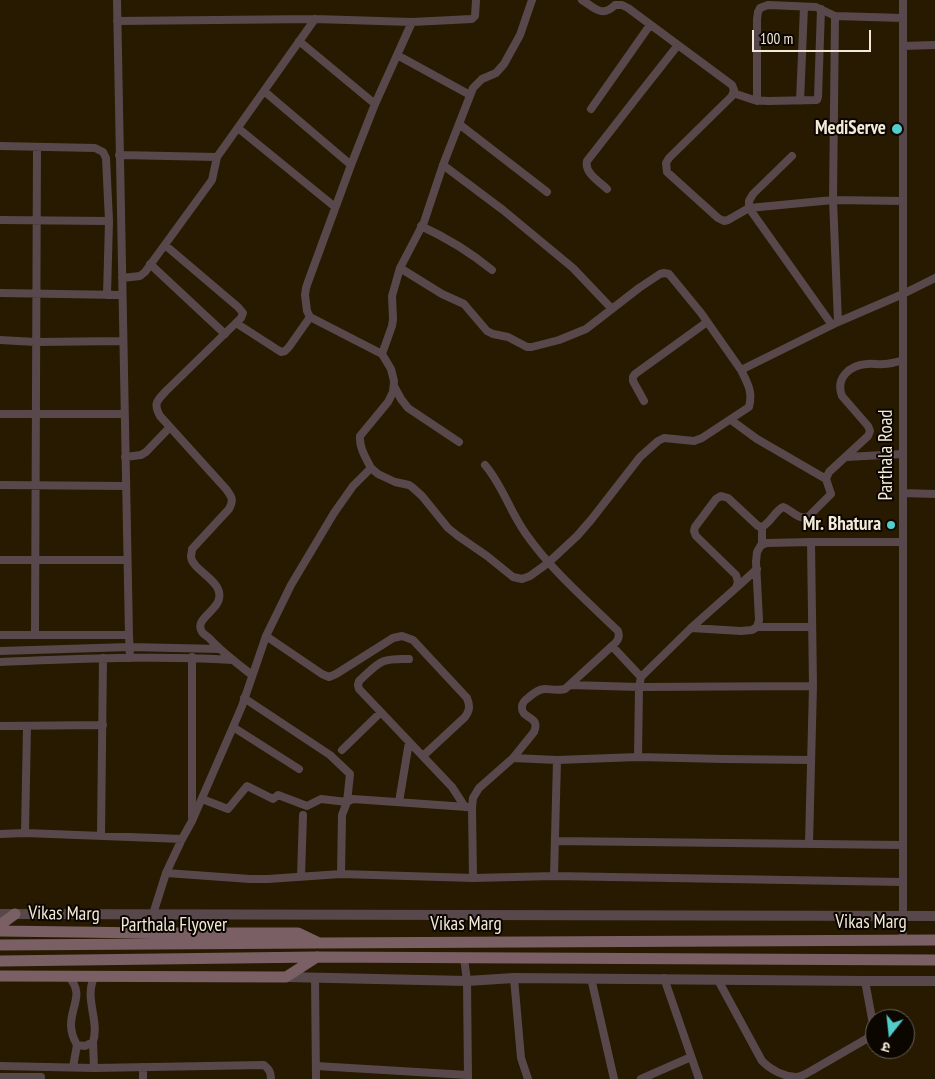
<!DOCTYPE html>
<html>
<head>
<meta charset="utf-8">
<style>
  body { margin:0 }
  #map { position:relative; width:935px; height:1079px; overflow:hidden; background:#271a00; font-family:"PT Sans Narrow","Noto Sans Devanagari",sans-serif }
  canvas { display:block }
  .north { position:absolute; left:865px; top:1009px; width:50px; height:50px; box-sizing:border-box; background:#0b0600; border:1px solid #676156; border-radius:50%; rotate:196deg; font-size:14px; font-weight:700; line-height:20px; text-align:center; color:#f2e9d8 }
  .north::after { content:''; display:block; margin:auto; width:18px; height:22px; background:#52cdcc; clip-path:polygon(50% 0,100% 100%,50% 72%,0 100%) }
  .scale { position:absolute; left:752px; top:30px; width:119px; height:22px; box-sizing:border-box; border:2px solid #f2e9d8; border-top:0; padding-left:6px; font-size:15px; line-height:18px; white-space:nowrap; color:#f2e9d8; -webkit-text-stroke:4px #0b0600; paint-order:stroke }
</style>
</head>
<body>
<div id="map">
<canvas width="935" height="1079"></canvas>
<div class="north">उ</div>
<div class="scale">100 m</div>
</div>
<script>
const g = document.querySelector('canvas').getContext('2d');
g.lineJoin = 'round';
function strokePath(path, color, width, dash) {
  g.strokeStyle = color;
  g.lineWidth = width;
  g.lineCap = dash ? 'butt' : 'round';
  g.setLineDash(dash || []);
  g.stroke(path);
}
function label(font, color, halo, rows, align = 'center') {
  g.font = font + ' "PT Sans Narrow",sans-serif';
  g.lineWidth = 4;
  g.setLineDash([]);
  g.textBaseline = 'middle';
  g.strokeStyle = halo;
  g.fillStyle = color;
  for (const [text, x, y, turn = 0] of rows) {
    g.save();
    g.translate(x, y);
    g.rotate((+turn || 0) * Math.PI / 180);
    g.textAlign = isNaN(turn) ? turn : align;
    if (halo) g.strokeText(text, 0, 0);
    g.fillText(text, 0, 0);
    g.restore();
  }
}
strokePath(new Path2D(`
  M117,0L129,635L130,658
  M582,0C595,8 602,18 615,5H622L628,8L732,85L734,90L732,96L669,158L666,163L667,172L718,218L724,221L728,220L749,208L833,200L903,201
  M117,21L315,19L412,22L472,19L475,16L476,0
  M299,41L375,104
  M903,46L935,45
  M397,55L470,95
  M264,91L351,165
  M733,93L754,100L768,101L817,100L818,97L821,9
  M757,101V19L758,12L760,8L768,5L816,7L835,16
  M800,101L804,7
  M591,109L650,25
  M459,124L547,192
  M238,128L335,207
  M0,146L95,148L103,152L106,158L109,221L107,295
  M119,155L217,157
  M792,156L753,194L749,201V208L832,325
  M443,165L503,210L573,268L612,309
  M607,189C600,182 584,173 587,161L637,97L678,45
  M0,220L109,221
  M421,226C447,238 470,252 492,270
  M165,245L238,307L243,313L241,318L166,391C157,401 153,403 160,416L226,489C232,497 234,500 229,509L192,549C192,551 191,555 191,557C192,568 214,578 218,589C227,609 192,617 202,632C204,635 209,637 211,640C223,653 238,664 252,675
  M150,264L225,334
  M400,268L442,294L464,304L487,331L493,334L508,337L527,347H532L559,340L586,329L639,288L660,274L664,273L669,274L701,313L741,370
  M122,278L140,276L145,272L212,180L217,157L315,19
  M0,293L122,295
  M838,322L833,200L835,16L903,18
  M236,323L281,352L285,351L289,347L310,317
  M0,340L36,342L123,341
  M382,354L310,317L307,311L305,295L306,288L308,282L351,165L375,104L412,22
  M394,386L401,399L408,408L459,442
  M644,401L633,381V377L635,374L707,322
  M0,414H124
  M731,420L757,439L826,479
  M125,457L141,455L146,452L170,427
  M846,457L903,454
  M371,468L378,474L395,482L409,485L412,487L422,496L448,528L458,536L487,556L513,577L522,579L530,576L548,563L577,536L591,520L640,457L658,441L664,438L694,441L702,438L749,407C753,392 748,384 741,370L838,322L903,294L935,278
  M0,485L126,486
  M903,493L935,494
  M762,527V545
  M0,560H127
  M736,588L757,569
  M757,627H812
  M691,628L741,631L752,630L757,627L759,620L756,562L757,552L761,545L767,543L811,542H903
  M0,635H129
  M35,635L37,148
  M266,636L322,674L329,677L336,674L393,638L402,636L413,640L467,698C470,706 470,710 465,717L423,756
  M612,646L641,677
  M0,651L129,647L220,649
  M409,659C379,658 380,662 359,681L358,685L359,689L452,787L465,807
  M0,662C78,659 155,655 233,660
  M570,685L639,687L813,686
  M0,726L103,725
  M233,727L299,769
  M342,750L381,712
  M638,757L639,687L641,677L691,628L736,588L738,582L736,575L696,536L694,531L695,527L716,499L721,496L728,498L758,526L762,527C771,522 774,512 783,507C792,510 797,520 808,517L831,494L826,479L829,472L868,436L870,431L868,426L842,396C835,378 850,365 867,364C873,363 878,365 883,364C890,364 897,362 903,360
  M513,758L557,760L638,757L724,759L811,760
  M202,799L228,809L247,786L273,799L278,795L307,806L321,799L347,802L350,774L330,755L244,698
  M399,802L409,742
  M192,818V657
  M25,833L27,726
  M0,834L25,833L182,839
  M101,835L103,658
  M555,841L903,845
  M809,844L813,686L811,542
  M166,873L250,879H268L341,874L473,878L554,876L903,882
  M341,874L342,815L347,802L353,799L467,807
  M554,876L557,760
  M301,877L303,815
  M473,878L472,807L473,798L479,788L513,758L534,732C541,715 521,720 522,707C522,703 525,700 528,698C546,682 547,693 565,689L612,646C618,641 620,638 618,631C586,600 551,570 526,534C510,512 503,486 485,465
  M149,933L153,914L166,873L182,839L192,821L233,727L242,706L266,636L291,585L334,513L353,486L371,468C366,458 359,448 360,436L388,402L393,392L394,381L391,369L382,354L392,326L393,319L392,296L400,268L424,222L443,165L473,88L482,79L496,73L504,64L520,35L532,0
  M903,940V0
  M464,958L467,981L468,1078
  M68,976C85,994 71,1005 71,1025C71,1032 73,1038 77,1045L85,1046L93,1042C100,1020 83,997 95,976
  M315,977L316,1079
  M514,978L521,1058L528,1079
  M591,978L614,1079
  M664,978L699,1079
  M718,980L762,1061C771,1070 783,1076 796,1077C801,1077 807,1073 811,1071L868,1038L872,1032L873,1024L865,981
  M93,1042L94,1068
  M0,1066L94,1068L264,1065C269,1069 271,1072 271,1079
  M316,1066L468,1075
  M73,1067L77,1045
  M143,1067V1079
  M0,1077H41
  M641,1079L691,1057`), '#58484b', 8);
strokePath(new Path2D(`
  M0,914L935,916
  M286,977L467,981L514,978L865,981H935`), '#58484b', 10);
strokePath(new Path2D(`
  M0,925L15,914
  M0,931L149,933H298L319,943L935,940
  M0,945L316,943
  M0,961L317,957L935,960
  M0,976L286,977L317,957`), '#7a6065', 11);
for (const [x, y, r, color] of [
  [897,129,6,"#52cdcc"],
  [891,525,5,"#52cdcc"]
]) {
  const dot = new Path2D();
  dot.arc(x, y, r, 0, 2 * Math.PI);
  g.fillStyle = color;
  g.fill(dot);
  strokePath(dot, '#0b0600', 2);
}
label('bold 19px', '#f2e9d8', '#0b0600', [
  ["MediServe",886,129],
  ["Mr. Bhatura",881,525]
], 'right');
label('19px', '#f2e9d8', '#0b0600', [
  ["Parthala Road",887,455,-90],
  ["Vikas Marg",64,914,1],
  ["Vikas Marg",871,923],
  ["Vikas Marg",466,925],
  ["Parthala Flyover",174,926]
]);
</script>
</body>
</html>
